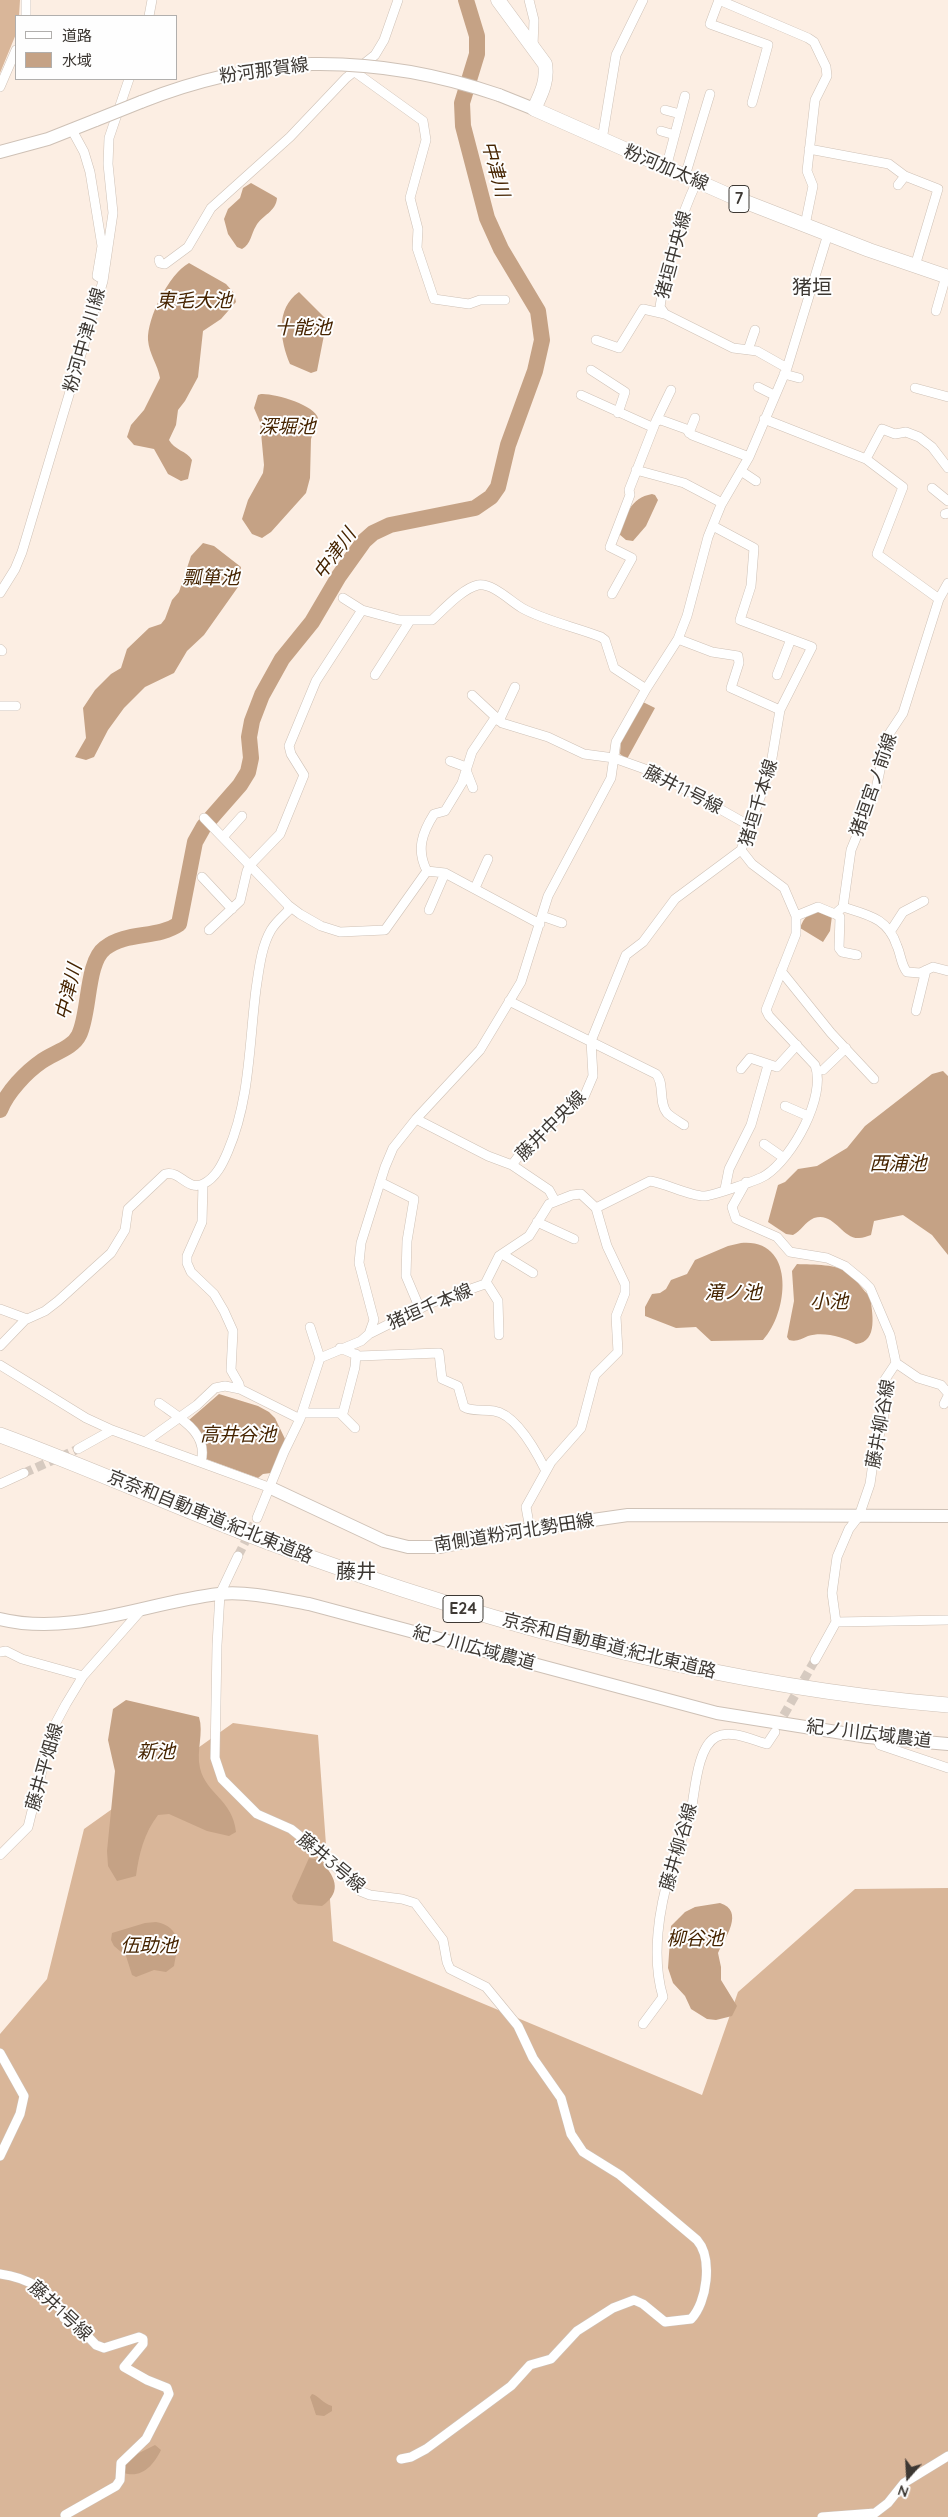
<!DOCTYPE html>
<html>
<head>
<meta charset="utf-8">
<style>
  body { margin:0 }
  #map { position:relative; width:948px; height:2517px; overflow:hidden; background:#fceee3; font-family:Quicksand,"Noto Sans JP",sans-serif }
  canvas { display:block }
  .legend { position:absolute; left:15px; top:15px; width:162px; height:65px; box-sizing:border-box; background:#fefefe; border:1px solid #b1afad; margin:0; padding:6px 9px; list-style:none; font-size:15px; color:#3d3833 }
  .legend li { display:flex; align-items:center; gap:10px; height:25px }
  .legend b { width:25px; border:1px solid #b1afad }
  .north { position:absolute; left:883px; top:2452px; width:50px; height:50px; -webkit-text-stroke:4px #fefefe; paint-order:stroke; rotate:199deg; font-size:14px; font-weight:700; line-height:20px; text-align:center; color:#3d3833 }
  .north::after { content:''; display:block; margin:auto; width:18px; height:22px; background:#3d3833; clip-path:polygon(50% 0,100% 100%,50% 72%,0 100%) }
</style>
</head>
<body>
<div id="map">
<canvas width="948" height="2517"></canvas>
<ul class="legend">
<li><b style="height:6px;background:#fff"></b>道路</li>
<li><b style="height:14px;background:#c5a285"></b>水域</li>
</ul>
<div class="north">N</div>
</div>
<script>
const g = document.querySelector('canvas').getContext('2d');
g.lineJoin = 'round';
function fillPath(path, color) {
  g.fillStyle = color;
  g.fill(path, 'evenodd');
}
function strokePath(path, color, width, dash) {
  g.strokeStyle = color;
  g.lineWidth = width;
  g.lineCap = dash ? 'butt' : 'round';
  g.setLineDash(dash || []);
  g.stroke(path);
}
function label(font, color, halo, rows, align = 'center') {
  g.font = font + ' Quicksand,"Noto Sans JP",sans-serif';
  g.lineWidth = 4;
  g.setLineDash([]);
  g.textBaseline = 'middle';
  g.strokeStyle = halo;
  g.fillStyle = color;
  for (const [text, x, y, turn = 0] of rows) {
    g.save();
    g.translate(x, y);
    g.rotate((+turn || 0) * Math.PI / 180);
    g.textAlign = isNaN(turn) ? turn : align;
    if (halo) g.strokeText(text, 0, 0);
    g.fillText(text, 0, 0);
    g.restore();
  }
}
fillPath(new Path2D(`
  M0,0H20L19,16H16V34L0,73Z
  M233,1723L318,1735L333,1941L702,2095L738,1992L855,1889L948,1888V2517H0V2034L47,1979L84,1829Z`), '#d9b699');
fillPath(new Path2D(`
  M251,183L274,196L277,198C276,212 262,215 256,226C251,234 251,244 242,249L237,247L228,234L224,219L228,209L240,198L243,188Z
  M189,263L226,284L234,293L236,302L221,319L203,331L198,377L185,401L178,410L176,425L169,440C174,450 187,451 192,460L188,479L181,481L168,474L154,449L134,445L127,437L131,425L144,410L160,378C158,365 149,354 148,340C147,318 169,274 189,263Z
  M299,292L330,323L324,335L317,371L311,373L290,364C280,340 275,309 299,292Z
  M261,394C274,393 315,405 318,418L311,439L310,478L306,493L271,532L262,538L252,534L242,519L248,500L263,473L264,465L260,422L254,408L258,395Z
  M652,494L655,495L658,500L646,526L633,541L626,540L619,534C626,515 630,498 652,494Z
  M203,543L214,546L241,567L238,587L204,635L187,651L174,673L145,687L124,708L108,730L94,757L86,760L75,757L86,738L83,708L95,690L111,674L121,668L127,649L149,628L161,624L165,619L172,600L179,592L191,556Z
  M643,702L655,708L627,759L620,754L621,741Z
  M821,910L832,916L830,931L823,942L800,928C804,917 809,912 821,910Z
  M943,1071L948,1076V1255L932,1235L903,1215L874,1221L871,1235C867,1236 863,1238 859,1238C842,1239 834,1211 814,1218C805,1222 801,1231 793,1235L786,1234L768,1222L778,1185L785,1182L798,1169L817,1166L847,1148L865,1126L932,1074Z
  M741,1243C796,1238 789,1312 763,1340L711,1341L696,1327L676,1328L645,1316V1307L652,1294L660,1293L666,1289L671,1280L687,1274L695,1260L728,1246Z
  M797,1264C813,1265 838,1263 851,1275C859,1282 862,1290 870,1296C872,1311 879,1342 856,1344C844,1337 823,1331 808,1336C801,1339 797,1342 789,1340L787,1337L794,1301L792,1271Z
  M219,1394L258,1406L269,1412L275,1418L285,1439L271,1473L263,1474L258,1478L206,1459V1452L189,1420Z
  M126,1700L199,1717C204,1733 196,1751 200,1768C206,1794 233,1800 236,1832L229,1836L207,1831L169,1814L158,1815C144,1833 139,1854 136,1876L117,1881L108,1866L107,1851L115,1771L108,1740L113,1709Z
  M309,1858L320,1860C334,1875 344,1891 322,1906L298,1904L293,1900L292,1896Z
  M720,1903C745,1911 725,1938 718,1953L721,1967V1980L737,2006L732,2016L716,2020L707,2019L691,2009L685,1996L673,1983L668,1968L671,1926L685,1912L695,1907Z
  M156,1922C182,1927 178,1946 174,1966L166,1972L154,1970L136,1977L132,1975L126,1956L114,1946L111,1940L112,1933L145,1923Z
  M312,2394C318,2395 322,2403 332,2406V2411L324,2416L316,2415L310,2397Z
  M155,2445L161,2450C153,2466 141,2480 121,2472L129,2458Z`), '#c5a285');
strokePath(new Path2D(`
  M0,1110C7,1092 26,1072 42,1061C53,1053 73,1048 79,1035C90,1013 86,962 105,948C127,931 157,939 179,924L195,842L204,826L240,785L248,772L251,758L249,737L252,721L262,695L282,659L312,622L339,576L364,541L373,533L390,525L475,508L491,497L498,487L508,445L535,371L542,340L538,311L501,249L487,218L463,126L462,103L477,54V36L466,0`), '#c5a285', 16);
strokePath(new Path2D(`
  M24,1473L78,1449
  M238,1556L257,1518
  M777,1727L815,1660`), '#d6cac0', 9, [9, 4.5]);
const street = new Path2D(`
  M529,0L534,20L533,46
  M719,0L808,38L814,42L826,67L827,76L815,100L807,171L813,186L805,225
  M719,0L710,24L768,45L752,103
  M26,16V0
  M149,16L152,0
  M355,72L423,121L426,140L410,198L418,229L417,248L434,299L469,304L480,300H505
  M0,87L16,50
  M665,110L680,114
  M72,130L84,152L90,172L102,246L97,276L102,279
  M661,131L675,135
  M602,140L616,55L643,0
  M809,149L889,164L905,176
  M666,168L685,96
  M685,176L710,94
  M697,181C679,220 666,264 660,307L665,314L733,348L757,351L787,368
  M898,185L905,176L938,189L915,266
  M159,260L160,263L165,264L188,247L211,208L290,137L346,78L375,55L384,40L398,0
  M936,311L946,276
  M596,340L619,348L643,309L665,314
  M748,350L755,330
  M591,370L625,392L618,413
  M784,374L799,378
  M758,387L774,395
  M915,388L948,397
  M581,395L652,427
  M764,419L866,459L903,487L877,554L939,599
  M656,421L671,390
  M689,433L695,418
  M866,459L882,429L895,434L906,432L919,437L932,447L948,468
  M636,470L684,483L722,503
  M741,471L756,481
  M932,488L948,501
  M945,514L948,513
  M713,526L754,548L751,586L740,620L812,647L780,710
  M0,593L15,569L22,552L103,281L113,213L108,164L109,138L129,79
  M612,594L632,558L610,547L630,495L629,490L656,421L661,420L686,429L692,435L749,457
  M343,598L362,610
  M0,649L2,651
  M375,675L409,622
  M777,675L791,639
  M472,695L502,723L548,737L584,754L614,758L656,773L750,826
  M0,706H16
  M499,721L515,687
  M450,761L466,767
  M466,770L473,788
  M204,818L288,905L300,914L321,926L340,932L385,930L427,871L445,873L540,924
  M224,836L242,816
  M427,871C416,850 422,833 434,814L445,811L462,783L472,752L495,718
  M202,877L232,909
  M475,888L488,859
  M843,907L851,850L876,789L887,737L903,713L939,599L948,583
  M429,910L445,873
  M835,914L840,917L839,948L842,952L857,955
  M542,916L562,923
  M796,916L818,907L835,914L843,907C868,915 888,918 897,946C901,955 901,965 907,972L920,973L933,967L948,971
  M209,930L240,901L247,871L250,865L280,834L304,775L291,754L289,746L316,681L362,610L399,620H432C443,610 463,588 478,585C493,583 510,601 522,608C545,621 576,627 601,637L605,640L614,668L646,689
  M890,932L903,912L924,901
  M781,971L831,1033L874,1079
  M509,1001L656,1074C665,1083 658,1102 667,1113C671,1117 678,1121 684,1125
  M916,1011L926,970
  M741,1069L750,1058L777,1067L797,1045
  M823,1070L846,1048
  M785,1106L808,1116
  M416,1119L488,1156L512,1165
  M764,1144L784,1158
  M380,1182L414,1199L407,1241L406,1276L420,1309
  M746,1182L732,1207L736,1219L777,1237L790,1252L827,1258L845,1266L862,1280L870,1288L890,1335L896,1363L884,1381V1417L874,1456L870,1484L859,1516L849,1529L837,1557L832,1593L836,1622L815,1660
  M203,1184L202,1222L187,1256V1263L191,1272L214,1294L224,1311L233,1331L231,1370L239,1384L240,1389
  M725,1189L729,1169L751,1125L768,1065
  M555,1201L549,1190L512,1165L526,1146L584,1097L593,1076L591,1041L626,955L643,942L675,899L741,850
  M537,1222L574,1239
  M502,1254L533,1273
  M486,1282L498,1301L499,1335
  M0,1309L27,1319
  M310,1327L320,1358
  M369,1334L431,1303L485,1284L499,1256L529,1236L549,1204L572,1195L581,1194L596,1208L650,1181C665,1183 692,1197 705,1196C714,1195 759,1180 766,1175C792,1158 827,1096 815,1065L769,1016L766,1010L796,934V916L784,888L752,864L741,850L770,770L780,710L731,688L739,663L738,656L712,652L678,639
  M0,1346L25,1320L45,1311L58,1301L111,1253L125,1230L128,1209L165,1174C180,1170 187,1191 203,1184C216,1178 223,1163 228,1151C250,1100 249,1044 256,989C259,970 261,947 271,930C275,923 283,916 289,910L288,905
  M340,1348L359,1356L439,1353L442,1379L458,1386L464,1407C472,1412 485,1409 494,1411C516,1414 537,1453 546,1471
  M896,1363L918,1378L941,1385L948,1393
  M0,1365L86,1418L112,1430L271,1488
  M159,1403C180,1418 209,1433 201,1462
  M944,1404L948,1396
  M302,1413H343L355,1367L356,1354
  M340,1413L355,1428
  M145,1442L197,1405L215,1388L225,1386L240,1389L300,1419
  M78,1449L112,1430
  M0,1484L24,1473
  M257,1518L284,1452L300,1419L320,1358L361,1341L369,1334L374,1320L359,1263L361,1243L385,1167L393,1148L416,1119L480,1050L521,982L548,896L611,778L616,742L646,689L678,639L687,616L708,537L721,505L749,457L787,368L828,234
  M530,1529L526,1507L551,1462L581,1428L595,1375L618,1352L616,1316L625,1293V1284L607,1246L596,1208
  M238,1556L220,1594L217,1645L215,1758L222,1779L257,1814L291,1829L321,1853L360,1891L370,1895L402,1899L415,1903L443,1940L447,1962L450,1969L486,1987L518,2026L533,2058L561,2098L571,2134L583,2152L620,2175L697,2240C713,2258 707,2303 691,2319L665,2322L643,2304L634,2300L613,2308L577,2331L551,2359L530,2365L511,2386L426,2449L411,2457L401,2459
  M836,1622L948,1620
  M0,1652L6,1651L22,1659L83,1676
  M876,1737L880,1745L948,1768
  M0,1855L28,1827L52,1730L66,1704L83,1676L143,1608
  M643,2024L663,1997C651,1957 659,1908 671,1869C677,1850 686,1831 691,1811C695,1792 697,1747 716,1737C731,1729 752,1740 767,1744L775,1732
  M0,2053L24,2096L20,2114L0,2156
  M0,2274C24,2277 58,2292 64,2318L79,2327L96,2345L104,2348L139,2337L143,2339V2344L124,2367L147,2380L167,2388L169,2394L146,2439L121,2463L120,2480L116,2486L65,2515
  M822,2517L875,2513L888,2503L904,2483L948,2456`);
const secondary = new Path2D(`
  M499,95L534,109
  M141,102C196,80 252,67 312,64
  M0,152L48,139L96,120
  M271,1488L384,1541L408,1547H440L530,1529L628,1515L948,1516
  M0,1619C73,1637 147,1602 219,1594C248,1591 281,1599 309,1604L717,1713L868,1737L948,1744`);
const primary = new Path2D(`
  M498,0L545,64C548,81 541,94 534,109L733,197L869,250L948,277`);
const highway = new Path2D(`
  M0,1435C90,1468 178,1508 268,1542C487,1624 715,1686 948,1705`);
strokePath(street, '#cec1b6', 10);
strokePath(secondary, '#cec1b6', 14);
strokePath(primary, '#cec1b6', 15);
strokePath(highway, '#cec1b6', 16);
strokePath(street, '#fff', 9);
strokePath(secondary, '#fff', 12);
strokePath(primary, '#fff', 14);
strokePath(highway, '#fff', 15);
const secondaryBridge = new Path2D(`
  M312,64C377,63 438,74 499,95
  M96,120L141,102`);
strokePath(secondaryBridge, '#cec1b6', 14, []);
strokePath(secondaryBridge, '#fff', 12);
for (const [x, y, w] of [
  [739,199,20],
  [463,1609,40]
]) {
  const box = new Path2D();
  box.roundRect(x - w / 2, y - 13.5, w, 27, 4);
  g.fillStyle = '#fefefe';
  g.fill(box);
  strokePath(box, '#3d3833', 1);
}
label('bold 16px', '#3d3833', null, [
  ["7",739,199],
  ["E24",463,1609]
]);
label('18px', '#3d3833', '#fefefe', [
  ["粉河那賀線",264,71,-8],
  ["粉河加太線",666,168,23],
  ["猪垣中央線",674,255,-75],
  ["粉河中津川線",85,340,-74],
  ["猪垣宮ノ前線",874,785,-71],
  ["藤井11号線",683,790,27],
  ["猪垣千本線",759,803,-73],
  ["藤井中央線",551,1126,-45],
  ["猪垣千本線",430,1307,-23],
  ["藤井柳谷線",881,1424,-80],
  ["京奈和自動車道;紀北東道路",210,1517,22],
  ["南側道粉河北勢田線",514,1533,-9],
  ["京奈和自動車道;紀北東道路",609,1646,14],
  ["紀ノ川広域農道",474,1648,15],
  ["紀ノ川広域農道",869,1734,7],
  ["藤井平畑線",45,1767,-74],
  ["藤井柳谷線",679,1847,-74],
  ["藤井3号線",331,1863,40],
  ["藤井1号線",60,2311,43]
]);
label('italic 19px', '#462400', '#fefefe', [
  ["中津川",495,169,75],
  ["東毛大池",194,301],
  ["十能池",303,328],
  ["深堀池",287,427],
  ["中津川",335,554,-54],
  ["瓢箪池",211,578],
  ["中津川",69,992,-76],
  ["西浦池",898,1164],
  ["滝ノ池",733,1293],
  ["小池",829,1302],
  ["高井谷池",238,1435],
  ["新池",156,1752],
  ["柳谷池",695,1939],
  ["伍助池",149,1946]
]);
label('20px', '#3d3833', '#fefefe', [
  ["猪垣",812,288],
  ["藤井",356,1572]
]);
</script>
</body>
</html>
